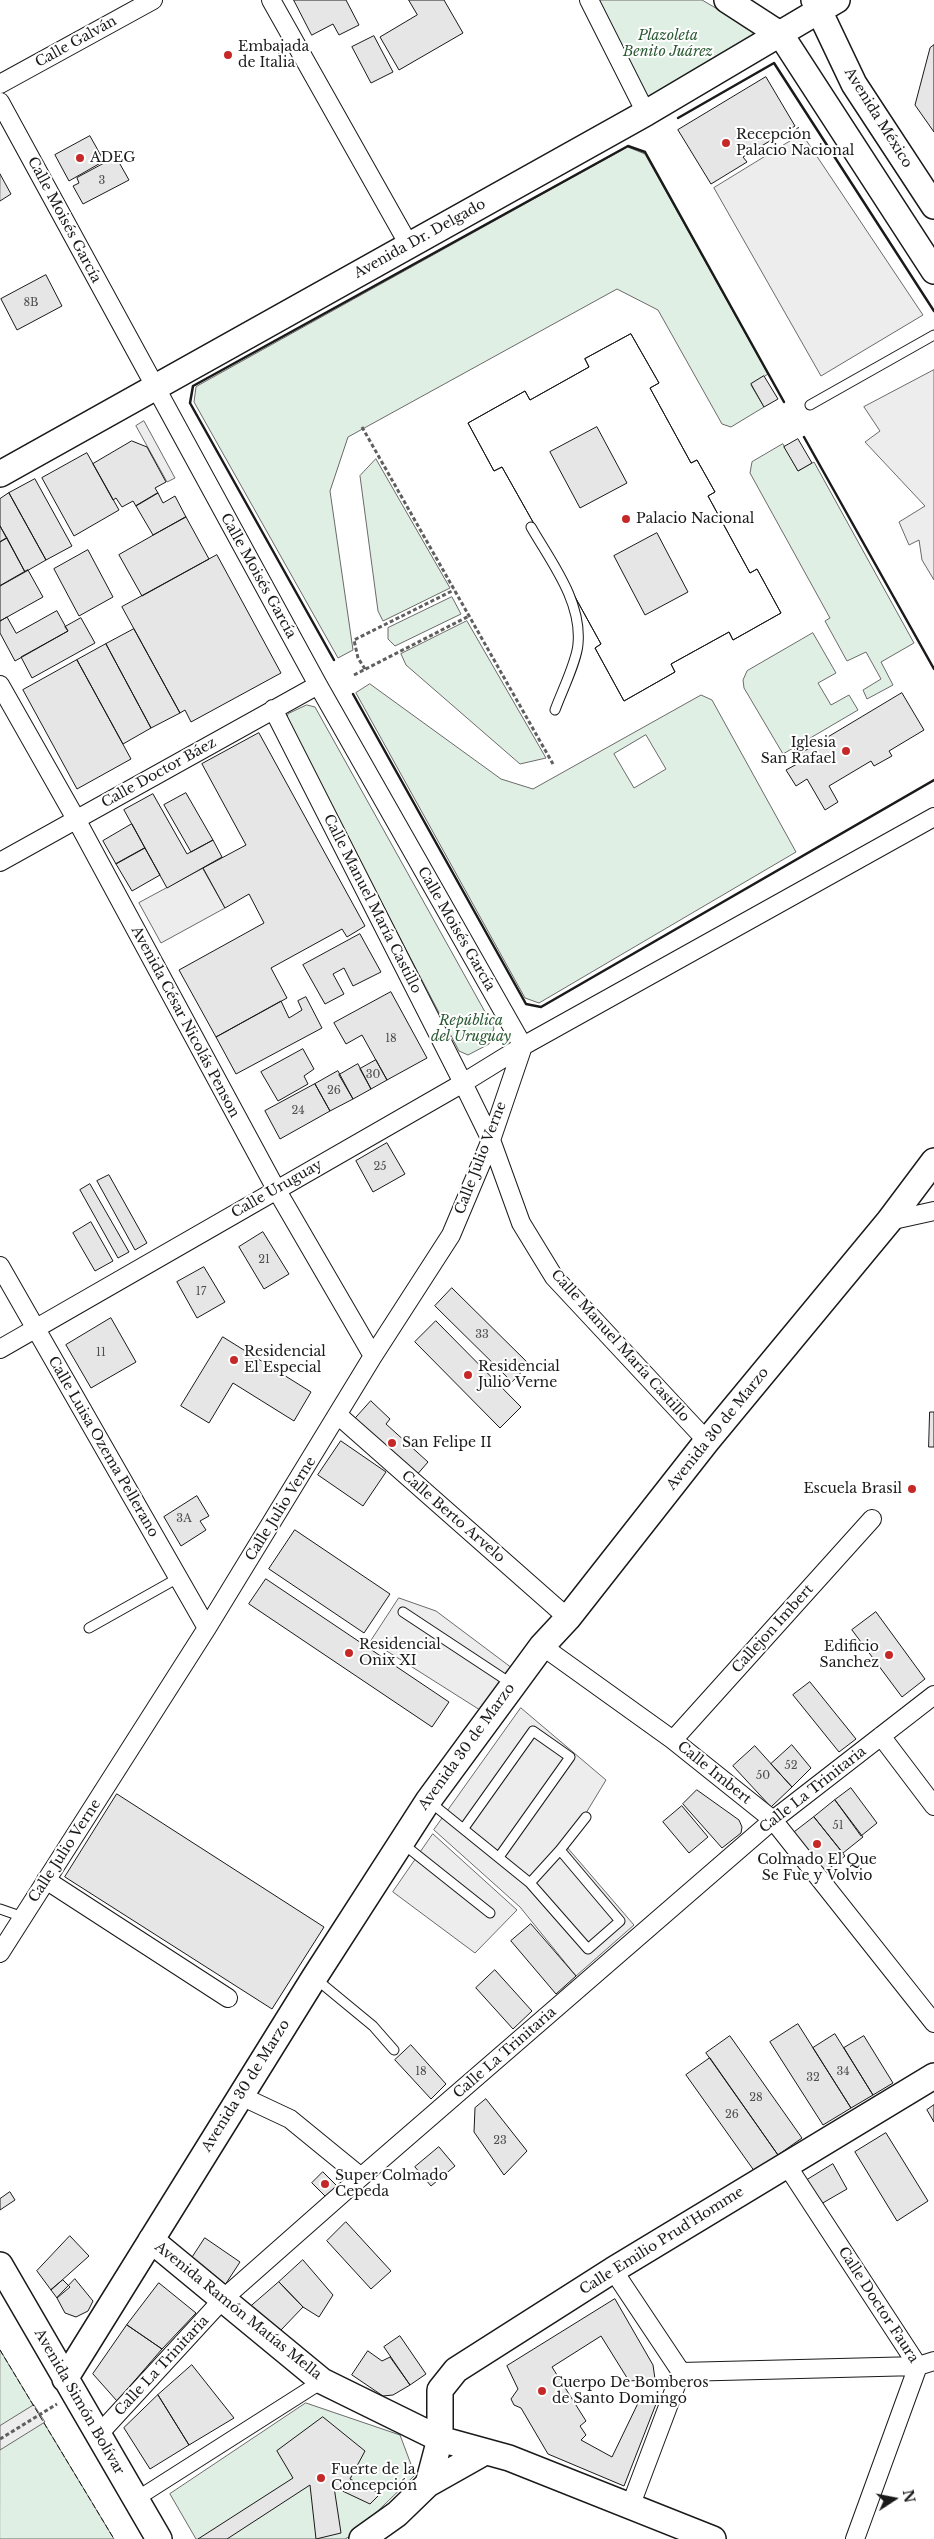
<!DOCTYPE html>
<html>
<head>
<meta charset="utf-8">
<style>
  body { margin:0 }
  #map { position:relative; width:934px; height:2539px; overflow:hidden; background:#fff; font-family:"Libre Baskerville",serif }
  canvas { display:block }
  .north { position:absolute; left:869px; top:2474px; width:50px; height:50px; -webkit-text-stroke:4px #fff; paint-order:stroke; rotate:79deg; font-size:14px; font-weight:700; line-height:20px; text-align:center; color:#1a1a1a }
  .north::after { content:''; display:block; margin:auto; width:18px; height:22px; background:#1a1a1a; clip-path:polygon(50% 0,100% 100%,50% 72%,0 100%) }
</style>
</head>
<body>
<div id="map">
<canvas width="934" height="2539"></canvas>
<div class="north">N</div>
</div>
<script>
const g = document.querySelector('canvas').getContext('2d');
g.lineJoin = 'round';
function fillPath(path, color) {
  g.fillStyle = color;
  g.fill(path, 'evenodd');
}
function strokePath(path, color, width, dash) {
  g.strokeStyle = color;
  g.lineWidth = width;
  g.lineCap = dash ? 'butt' : 'round';
  g.setLineDash(dash || []);
  g.stroke(path);
}
function label(font, color, halo, rows, align = 'center') {
  g.font = font + ' "Libre Baskerville",serif';
  g.lineWidth = 4;
  g.setLineDash([]);
  g.textBaseline = 'middle';
  g.strokeStyle = halo;
  g.fillStyle = color;
  for (const [text, x, y, turn = 0] of rows) {
    g.save();
    g.translate(x, y);
    g.rotate((+turn || 0) * Math.PI / 180);
    g.textAlign = isNaN(turn) ? turn : align;
    if (halo) g.strokeText(text, 0, 0);
    g.fillText(text, 0, 0);
    g.restore();
  }
}
const green = new Path2D(`
  M595,0H702L767,38L650,107Z
  M628,147L645,154L768,374L751,385L764,407L731,427L722,424L658,310L617,289L348,437L330,491L353,650L338,658L194,402L196,387Z
  M783,444L798,471L814,462L914,643L881,662L893,685L867,699L863,690L881,679L866,652L847,661L825,621L830,618L750,473L752,462Z
  M376,459L450,588L383,621L378,611L360,476Z
  M452,597L461,614L395,646L388,639V628Z
  M467,621L546,758L520,764L406,665L401,654Z
  M813,633L836,673L818,683L831,705L849,695L858,710L783,754L744,688L743,680L747,671Z
  M370,684L501,779L533,789L701,695L712,700L796,852L539,1003L525,998L356,693ZM646,735L666,769L634,788L614,754Z
  M307,705L315,707L494,1028L489,1044L468,1055L459,1051L286,720L288,714Z
  M0,2350L114,2539H0Z
  M306,2403L400,2435L415,2475L354,2534L345,2539H196L170,2494Z`);
fillPath(green, '#e0efe3');
strokePath(green, '#6a6a6a', 1);
const parking = new Path2D(`
  M802,134L923,315L821,376L714,188Z
  M934,370V580L922,560L919,540L909,545L899,522L925,506L865,442L880,431L864,407Z
  M144,421L175,478L167,482L136,426Z
  M209,865L203,869L225,908L161,943L139,903Z
  M399,1598L436,1611L512,1668L480,1710L371,1641Z
  M521,1708L606,1780L566,1846L634,1925L576,1976L520,1907L434,1830Z
  M433,1834L517,1910L475,1953L393,1892Z
  M34,2405L45,2422L0,2450V2426Z`);
fillPath(parking, '#ededed');
strokePath(parking, '#6a6a6a', 1);
const building = new Path2D(`
  M294,0H346L359,25L339,35L333,24L312,35Z
  M409,0H444L463,33L399,70L380,37L417,15Z
  M374,36L393,72L371,83L352,47Z
  M934,45V132L915,105L930,48Z
  M766,77L795,126L743,157L747,162L711,184L678,130Z
  M90,136L104,161L69,181L55,155Z
  M116,157L129,180L83,204L73,186L79,183L77,178Z
  M0,174L11,194L0,201Z
  M46,275L62,306L17,330L1,299Z
  M631,334L659,383L650,388L691,463L697,460L715,492L708,496L750,573L757,569L781,613L733,640L729,632L671,664L675,672L624,701L595,648L601,644L569,586L502,467L494,471L468,423L525,391L530,400L589,367L585,359ZM597,427L627,483L580,508L550,452ZM657,533L688,592L645,615L614,556Z
  M631,334L659,383L650,388L691,463L697,460L715,492L708,496L750,573L757,569L781,613L733,640L729,632L671,664L675,672L624,701L595,648L601,644L569,586L502,467L494,471L468,423L525,391L530,400L589,367L585,359Z
  M764,376L778,399L764,407L751,384Z
  M798,439L812,463L798,471L784,447Z
  M132,441L147,447L166,482L155,488L158,493L136,506L133,501L122,507L116,498L113,500L93,464Z
  M87,453L119,510L74,536L42,478Z
  M35,479L72,546L46,560L9,493Z
  M9,493L46,560L25,572L0,526V499Z
  M158,493L163,503L175,496L186,517L153,535L136,506Z
  M186,517L209,559L142,596L119,555Z
  M0,526L7,538L0,542Z
  M7,538L25,572L0,586V542Z
  M88,550L113,597L79,616L54,569Z
  M217,555L281,673L191,722L185,710L180,713L122,607Z
  M28,570L43,597L0,621V586Z
  M57,611L68,631L15,661L0,633V621L7,617L16,633Z
  M81,618L95,643L32,678L21,657L68,631L65,627Z
  M134,629L180,713L151,728L106,644Z
  M106,644L151,728L123,744L77,660Z
  M77,660L131,759L77,789L23,690Z
  M902,693L924,730L889,751L892,756L874,766L871,761L829,786L838,802L825,810L807,779L796,786L786,770L797,764L791,752L800,747L802,752Z
  M259,733L365,926L347,937L342,929L271,968L287,998L216,1037L179,970L264,923L249,894L225,908L203,868L246,845L202,764Z
  M186,793L213,840L191,852L164,805Z
  M153,794L187,854L213,840L222,857L167,888L124,810Z
  M132,824L145,848L116,864L103,841Z
  M145,848L160,875L132,891L116,864Z
  M360,934L381,972L353,986L344,968L333,974L344,994L325,1004L303,965Z
  M391,992L427,1058L387,1080L362,1035L346,1044L334,1023Z
  M306,997L322,1028L236,1074L216,1037L281,1001L289,1018L302,1010L298,1001Z
  M303,1049L314,1069L304,1076L308,1084L278,1101L261,1072Z
  M376,1060L387,1080L371,1089L360,1069Z
  M358,1064L371,1089L353,1099L339,1075Z
  M338,1071L353,1099L330,1111L315,1084Z
  M315,1084L330,1111L280,1139L265,1111Z
  M387,1143L405,1174L373,1192L356,1161Z
  M109,1175L147,1243L135,1250L97,1181Z
  M90,1184L129,1252L118,1258L80,1190Z
  M91,1222L113,1261L95,1271L73,1233Z
  M263,1232L289,1274L264,1289L239,1247Z
  M204,1267L225,1302L197,1318L177,1282Z
  M452,1288L529,1364L512,1382L435,1306Z
  M111,1318L136,1362L91,1388L66,1345Z
  M436,1321L521,1407L500,1428L415,1342Z
  M223,1337L311,1392L294,1421L233,1383L209,1423L181,1406Z
  M371,1401L390,1419L386,1424L428,1462L415,1477L353,1421Z
  M930,1412H934V1447H929Z
  M341,1441L386,1472L363,1506L318,1475Z
  M197,1496L209,1516L200,1521L206,1530L181,1546L164,1517Z
  M295,1530L390,1594L364,1633L269,1569Z
  M266,1579L449,1702L432,1727L249,1604Z
  M876,1612L925,1679L902,1697L852,1630Z
  M810,1682L856,1739L839,1752L793,1695Z
  M792,1745L811,1768L792,1787L771,1764Z
  M755,1746L792,1787L771,1807L733,1766Z
  M851,1788L877,1823L861,1836L835,1800Z
  M697,1790L739,1820L742,1827L741,1833L722,1848L683,1804Z
  M117,1794L324,1927L272,2009L65,1877Z
  M835,1800L863,1837L843,1853L814,1817Z
  M682,1806L708,1837L689,1853L663,1822Z
  M814,1817L845,1856L822,1874L792,1834Z
  M531,1924L576,1976L556,1994L511,1941Z
  M495,1970L532,2011L513,2029L476,1988Z
  M798,2024L851,2108L823,2125L770,2042Z
  M835,2034L873,2095L851,2108L813,2048Z
  M730,2036L802,2138L778,2155L706,2053Z
  M864,2036L893,2083L873,2095L844,2048Z
  M411,2045L446,2084L431,2099L395,2060Z
  M710,2058L778,2155L755,2172L686,2075Z
  M486,2099L527,2151L504,2175L474,2132L475,2108Z
  M934,2105V2122L927,2110Z
  M886,2133L928,2201L897,2221L855,2152Z
  M439,2147L455,2166L431,2186L415,2167Z
  M833,2164L847,2189L821,2204L807,2180Z
  M323,2172L337,2186L326,2197L312,2183Z
  M10,2192L15,2200L0,2210V2199Z
  M346,2222L391,2271L371,2289L327,2241Z
  M70,2236L89,2256L51,2290L37,2271Z
  M205,2238L240,2262L223,2288L188,2264Z
  M303,2260L333,2295L319,2317L303,2307L279,2282Z
  M75,2279L93,2301L88,2311L76,2317L65,2313L57,2298Z
  M63,2280L70,2287L57,2298L51,2290Z
  M279,2282L303,2307L281,2330L249,2308Z
  M159,2283L196,2313L162,2349L127,2325Z
  M615,2299L653,2365L655,2379L629,2381L601,2336L552,2367L586,2421L580,2426L586,2435L581,2440L612,2457L640,2399L656,2404L624,2486L548,2454L521,2408L514,2405L511,2399L518,2389L507,2366Z
  M127,2325L162,2349L117,2401L93,2374Z
  M400,2336L426,2374L410,2385L384,2347Z
  M368,2351L382,2361L390,2357L410,2385L393,2395L383,2396L352,2375Z
  M192,2365L234,2418L189,2445L158,2395Z
  M158,2395L189,2445L150,2469L124,2428Z
  M323,2417L365,2451L350,2479L380,2494L370,2504L334,2487L341,2533L316,2539L310,2485L227,2539H198L293,2478L277,2451Z`);
fillPath(building, '#e6e6e6');
strokePath(building, '#1a1a1a', 1);
const service = new Path2D(`
  M810,405L934,335
  M531,527C551,562 582,601 578,644C577,661 561,693 555,710
  M403,1612L512,1684
  M89,1628L178,1578
  M430,1802L530,1883L588,1949L620,1921L560,1850L586,1817
  M464,1828L533,1731L570,1757L499,1857
  M402,1843L490,1913
  M530,1883L560,1850
  M0,1909L23,1917
  M316,1979L373,2026L394,2050`);
const pedestrian = new Path2D(`
  M135,2500L322,2381`);
const minor = new Path2D(`
  M271,0L409,245
  M589,0L646,113
  M0,84L153,0
  M0,102L318,685L523,1046
  M0,685L76,819L276,1189L373,1356
  M273,709L463,1083L491,1140L521,1223L554,1277L707,1441
  M0,862L318,685
  M889,1221L934,1211
  M0,1266L207,1628
  M0,1349L463,1083L523,1046L934,817
  M339,1416L568,1618
  M542,1646L673,1740L773,1820L934,2023
  M881,1736L934,1806
  M673,1740L872,1519
  M46,1880L228,1998
  M0,1953L207,1628L373,1356L451,1235L491,1140L523,1046
  M241,2096L290,2119L361,2177
  M786,2164L918,2366L855,2539
  M613,2270L681,2372
  M681,2372L918,2366L934,2361
  M98,2435L224,2298L361,2177L773,1820L934,1695
  M630,2507L681,2372`);
const secondary = new Path2D(`
  M727,0L781,35L934,271
  M814,0L854,84L934,206
  M0,474L646,113L837,0
  M151,2240L322,2381L440,2439L509,2458L713,2539
  M0,2265L159,2539
  M65,2379L314,1978L428,1801L542,1646L568,1618L707,1441L889,1221L934,1161
  M428,2484L483,2453
  M362,2539L397,2514L428,2484L440,2439V2390L456,2370L613,2270L934,2076`);
strokePath(service, '#1a1a1a', 11);
strokePath(pedestrian, '#1a1a1a', 16);
strokePath(minor, '#1a1a1a', 20);
strokePath(secondary, '#1a1a1a', 28);
strokePath(new Path2D(`
  M362,427L553,764
  M365,669L358,658L354,640L454,590
  M354,675L469,616
  M0,2439L57,2404`), '#5f5f5f', 3, [4, 2.5]);
strokePath(service, '#fff', 9);
strokePath(pedestrian, '#fff', 14);
strokePath(minor, '#fff', 18);
strokePath(secondary, '#fff', 25);
strokePath(new Path2D(`
  M0,2350L114,2539`), '#1a1a1a', 1, [6, 2.5]);
strokePath(new Path2D(`
  M678,118L774,63L934,311
  M804,437L934,669
  M334,660L190,403L193,386L628,146L645,152L784,402
  M353,694L526,1004L541,1007L934,780`), '#1a1a1a', 2.5);
for (const [x, y, r, color] of [
  [228,55,5,"#c62828"],
  [726,143,5,"#c62828"],
  [80,158,5,"#c62828"],
  [626,519,5,"#c62828"],
  [846,751,5,"#c62828"],
  [234,1360,5,"#c62828"],
  [468,1375,5,"#c62828"],
  [392,1443,5,"#c62828"],
  [912,1489,5,"#c62828"],
  [349,1653,5,"#c62828"],
  [889,1655,5,"#c62828"],
  [817,1844,5,"#c62828"],
  [325,2184,5,"#c62828"],
  [542,2391,5,"#c62828"],
  [321,2478,5,"#c62828"]
]) {
  const dot = new Path2D();
  dot.arc(x, y, r, 0, 2 * Math.PI);
  g.fillStyle = color;
  g.fill(dot);
  strokePath(dot, '#fff', 2);
}
label('11px', '#4d4d4d', null, [
  ["3",102,181],
  ["8B",31,303],
  ["18",391,1039],
  ["30",373,1075],
  ["26",334,1091],
  ["24",298,1111],
  ["25",380,1167],
  ["21",264,1260],
  ["17",201,1292],
  ["33",482,1335],
  ["11",101,1353],
  ["3A",184,1519],
  ["52",791,1766],
  ["50",763,1776],
  ["51",838,1826],
  ["18",421,2072],
  ["34",843,2072],
  ["32",813,2078],
  ["28",756,2098],
  ["26",732,2115],
  ["23",500,2141]
]);
label('italic 14px', '#2b5a34', '#fff', [
  ["Plazoleta",668,36],
  ["Benito Juárez",668,52],
  ["República",471,1021],
  ["del Uruguay",471,1037]
]);
label('14px', '#1a1a1a', '#fff', [
  ["Calle Galván",76,42,-29],
  ["Avenida México",878,118,58],
  ["Calle Moisés García",64,220,62],
  ["Avenida Dr. Delgado",420,239,-29],
  ["Calle Moisés García",258,576,61],
  ["Calle Doctor Báez",159,773,-29],
  ["Calle Manuel María Castillo",372,904,63],
  ["Calle Moisés García",456,929,60],
  ["Avenida César Nicolás Penson",185,1022,62],
  ["Calle Julio Verne",481,1158,-69],
  ["Calle Uruguay",277,1189,-30],
  ["Calle Manuel María Castillo",620,1346,48],
  ["Avenida 30 de Marzo",718,1429,-51],
  ["Calle Luisa Ozema Pellerano",103,1447,60],
  ["Calle Julio Verne",281,1509,-58],
  ["Calle Berto Arvelo",453,1517,41],
  ["Callejon Imbert",773,1629,-48],
  ["Avenida 30 de Marzo",467,1747,-54],
  ["Calle Imbert",714,1773,39],
  ["Calle La Trinitaria",813,1790,-38],
  ["Calle Julio Verne",65,1851,-57],
  ["Calle La Trinitaria",505,2053,-41],
  ["Avenida 30 de Marzo",246,2086,-58],
  ["Calle Emilio Prud'Homme",662,2241,-32],
  ["Calle Doctor Faura",878,2305,57],
  ["Avenida Ramón Matías Mella",238,2311,39],
  ["Calle La Trinitaria",162,2366,-47],
  ["Avenida Simón Bolívar",79,2402,60]
]);
label('14px', '#1a1a1a', '#fff', [
  ["Embajada",238,47],
  ["de Italia",238,63],
  ["Recepción",736,135],
  ["Palacio Nacional",736,151],
  ["ADEG",90,158],
  ["Palacio Nacional",636,519],
  ["Iglesia",836,743,"right"],
  ["San Rafael",836,759,"right"],
  ["Residencial",244,1352],
  ["El Especial",244,1368],
  ["Residencial",478,1367],
  ["Julio Verne",478,1383],
  ["San Felipe II",402,1443],
  ["Escuela Brasil",902,1489,"right"],
  ["Residencial",359,1645],
  ["Onix XI",359,1661],
  ["Edificio",879,1647,"right"],
  ["Sanchez",879,1663,"right"],
  ["Colmado El Que",817,1860,"center"],
  ["Se Fue y Volvio",817,1876,"center"],
  ["Super Colmado",335,2176],
  ["Cepeda",335,2192],
  ["Cuerpo De Bomberos",552,2383],
  ["de Santo Domingo",552,2399],
  ["Fuerte de la",331,2470],
  ["Concepción",331,2486]
], 'left');
</script>
</body>
</html>
